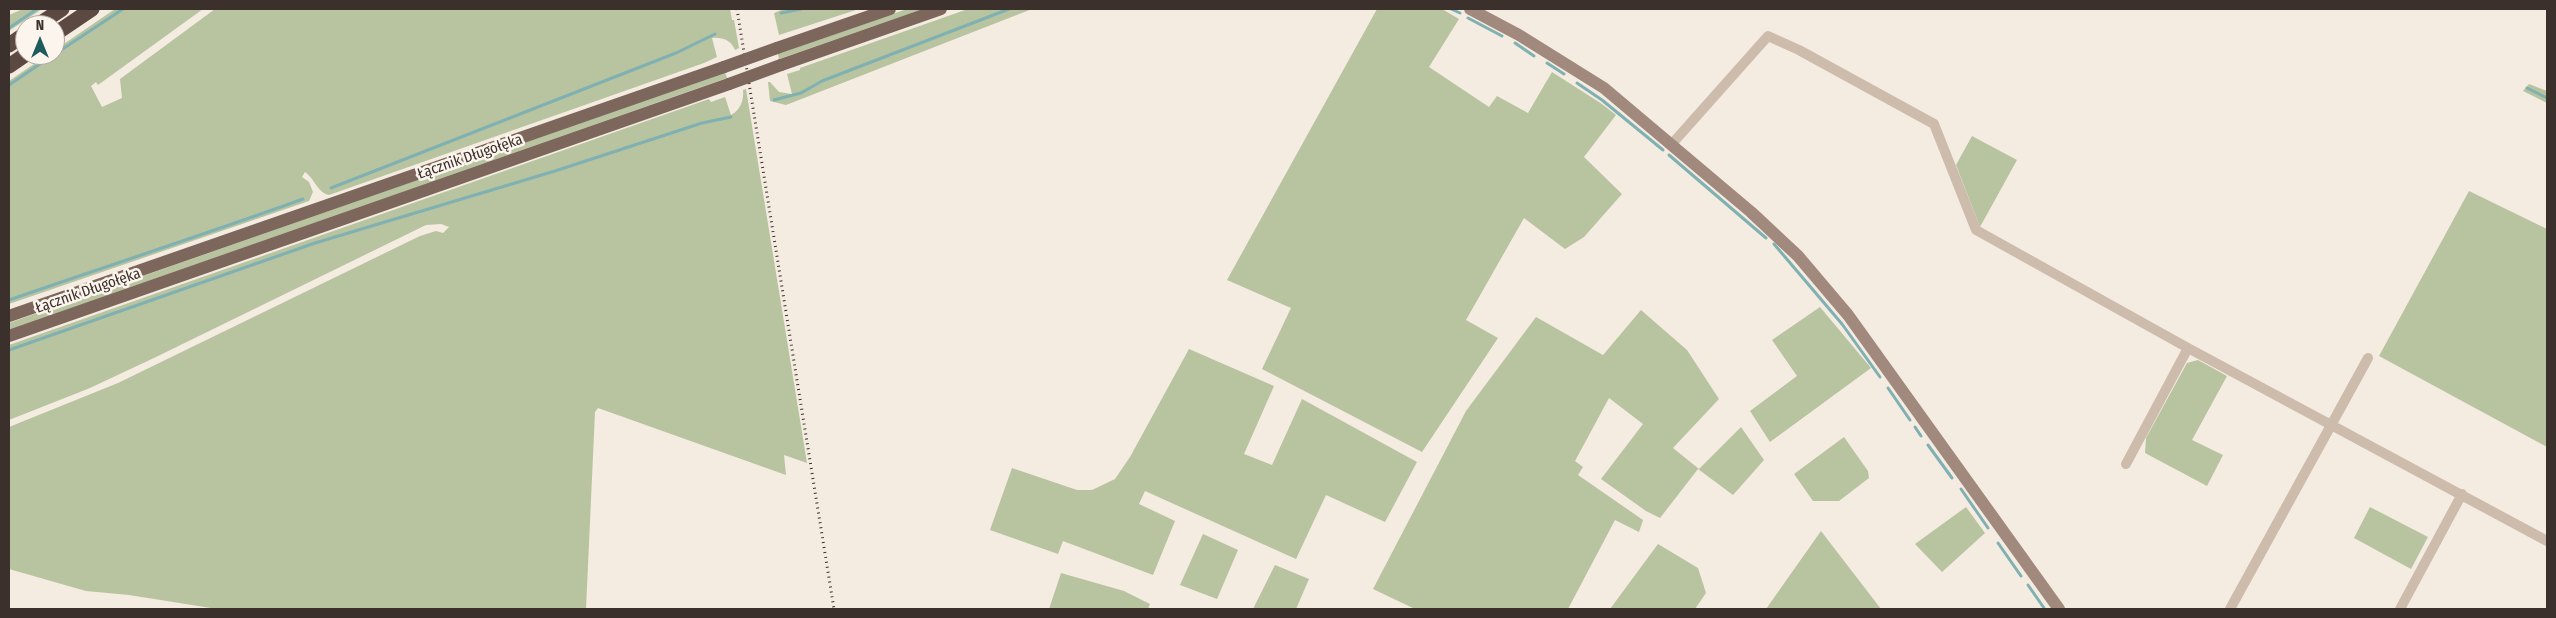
<!DOCTYPE html>
<html>
<head>
<meta charset="utf-8">
<style>
  body { margin:0 }
  #map { position:relative; width:2556px; height:618px; overflow:hidden; background:#f4ebe1; font-family:"Fira Sans Condensed",sans-serif }
  canvas { display:block }
  .frame { position:absolute; inset:0; border:10px solid #3b302b; pointer-events:none }
  .north { position:absolute; left:15px; top:15px; width:50px; height:50px; box-sizing:border-box; background:#fbf5ee; border:1px solid #aea6a0; border-radius:50%; rotate:0deg; font-size:14px; font-weight:700; line-height:20px; text-align:center; color:#3b302b }
  .north::after { content:''; display:block; margin:auto; width:18px; height:22px; background:#1f5a5e; clip-path:polygon(50% 0,100% 100%,50% 72%,0 100%) }
</style>
</head>
<body>
<div id="map">
<canvas width="2556" height="618"></canvas>
<div class="frame"></div>
<div class="north">N</div>
</div>
<script>
const g = document.querySelector('canvas').getContext('2d');
g.lineJoin = 'round';
function fillPath(path, color) {
  g.fillStyle = color;
  g.fill(path, 'evenodd');
}
function strokePath(path, color, width, dash) {
  g.strokeStyle = color;
  g.lineWidth = width;
  g.lineCap = dash ? 'butt' : 'round';
  g.setLineDash(dash || []);
  g.stroke(path);
}
function label(font, color, halo, rows, align = 'center') {
  g.font = font + ' "Fira Sans Condensed",sans-serif';
  g.lineWidth = 5;
  g.setLineDash([]);
  g.textBaseline = 'middle';
  g.strokeStyle = halo;
  g.fillStyle = color;
  for (const [text, x, y, turn = 0] of rows) {
    g.save();
    g.translate(x, y);
    g.rotate((+turn || 0) * Math.PI / 180);
    g.textAlign = isNaN(turn) ? turn : align;
    if (halo) g.strokeText(text, 0, 0);
    g.fillText(text, 0, 0);
    g.restore();
  }
}
fillPath(new Path2D(`
  M23,9H42L9,31V15Z
  M115,9H203L98,85L96,82L91,86L102,107L122,98L120,79L215,9H730L732,20H734L739,48L735,50C731,40 722,37 712,38L717,57L704,63L329,195C318,193 314,178 305,172L302,177L309,182L313,192L309,201L9,304V81L47,55H55V50Z
  M784,9H859L779,35L774,13Z
  M907,9H923L779,59L778,54Z
  M968,9H1032L786,105L770,101L768,82H770L779,92L792,94L787,74L800,70V68Z
  M1377,9H1442L1459,19L1429,67L1489,107L1497,96L1528,113L1552,72L1602,104L1616,115L1584,157L1622,194L1584,237L1565,249L1524,218L1466,320L1498,338L1422,452L1262,369L1291,308L1227,280Z
  M725,72L727,78L9,330V323Z
  M2529,84L2547,91V103L2523,91Z
  M746,89L807,463L784,455L786,475L598,408L595,412L586,609H217L129,595L86,591L9,569V427L118,383L420,236L436,231L443,233L449,227L441,224L426,225L156,357L90,388L9,420V345L709,99L711,102L725,97L731,115C740,110 744,101 743,90Z
  M1972,136L2017,160L1980,227L1956,165Z
  M2469,191L2547,229V447L2379,356Z
  M1820,307L1871,368L1770,442L1750,411L1797,376L1772,340Z
  M1641,310L1687,350L1719,399L1673,448L1699,469L1741,427L1764,460L1733,495L1698,469L1660,518L1646,511L1601,479L1643,424L1609,398L1575,461L1583,467L1578,475L1643,520L1639,532L1615,520L1568,609H1415L1373,589L1466,411L1536,317L1603,355Z
  M1189,349L1274,386L1244,454L1272,465L1302,399L1417,462L1385,522L1326,495L1296,559L1145,491L1139,504L1175,521L1153,575L1063,541L1058,554L990,530L1012,468L1077,490H1092L1115,479L1130,457Z
  M2198,360L2227,376L2192,440L2223,455L2207,486L2145,453L2146,438L2187,363Z
  M1844,437L1868,471L1869,478L1839,501H1813L1794,474Z
  M1966,507L1985,533L1942,572L1915,544Z
  M2370,507L2428,537L2411,569L2354,538Z
  M1821,531L1881,609H1766Z
  M1203,534L1238,550L1217,599L1180,585Z
  M1658,544L1698,568L1706,593L1695,609H1610Z
  M1275,565L1309,579L1296,609H1253Z
  M1061,573L1124,591L1150,604L1148,609H1049Z`), '#b8c4a0');
strokePath(new Path2D(`
  M1451,9L1460,13
  M781,13L801,9
  M1468,18L1502,36
  M9,28L37,9
  M1515,43L1534,56
  M55,54L123,9
  M1547,63L1564,74
  M1577,83L1602,100L1663,150
  M9,85L53,55
  M2527,88L2547,98
  M774,100L801,93L822,81L1009,9
  M1669,155L1766,238
  M331,188L676,53L715,34
  M1774,244L1842,324L1880,377
  M9,300C107,266 206,234 303,199
  M9,350L315,243L555,171L702,123L731,117
  M1888,388L1910,420
  M1915,427L1921,436
  M1928,445L1952,478
  M1961,489L1988,528
  M1998,543L2021,576
  M2028,585L2044,608`), '#7fb0b2', 3);
strokePath(new Path2D(`
  M1671,145L1768,36L1799,50L1934,124L1976,230L2188,348L2547,541
  M2126,464L2188,348
  M2230,609L2368,358
  M2400,609L2462,494`), '#cdbbac', 10);
strokePath(new Path2D(`
  M1470,9L1519,35L1604,88L1751,212L1798,256L1848,315L2059,609`), '#a18a7d', 12);
strokePath(new Path2D(`
  M777,48L890,9
  M781,65L941,9
  M9,316L724,67
  M9,336L729,84`), '#7d675c', 12);
strokePath(new Path2D(`
  M38,25L62,9
  M55,34L92,9
  M9,45L25,34
  M9,66L25,55`), '#5c4a42', 15);
strokePath(new Path2D(`
  M737,9L834,609`), '#3b302b', 3, [1, 4]);
strokePath(new Path2D(`
  M724,67L777,48
  M729,84L781,65`), '#7d675c', 12);
label('15px', '#3b302b', '#fbf5ee', [
  ["Łącznik Długołęka",470,157,-19],
  ["Łącznik Długołęka",88,291,-19]
]);
</script>
</body>
</html>
